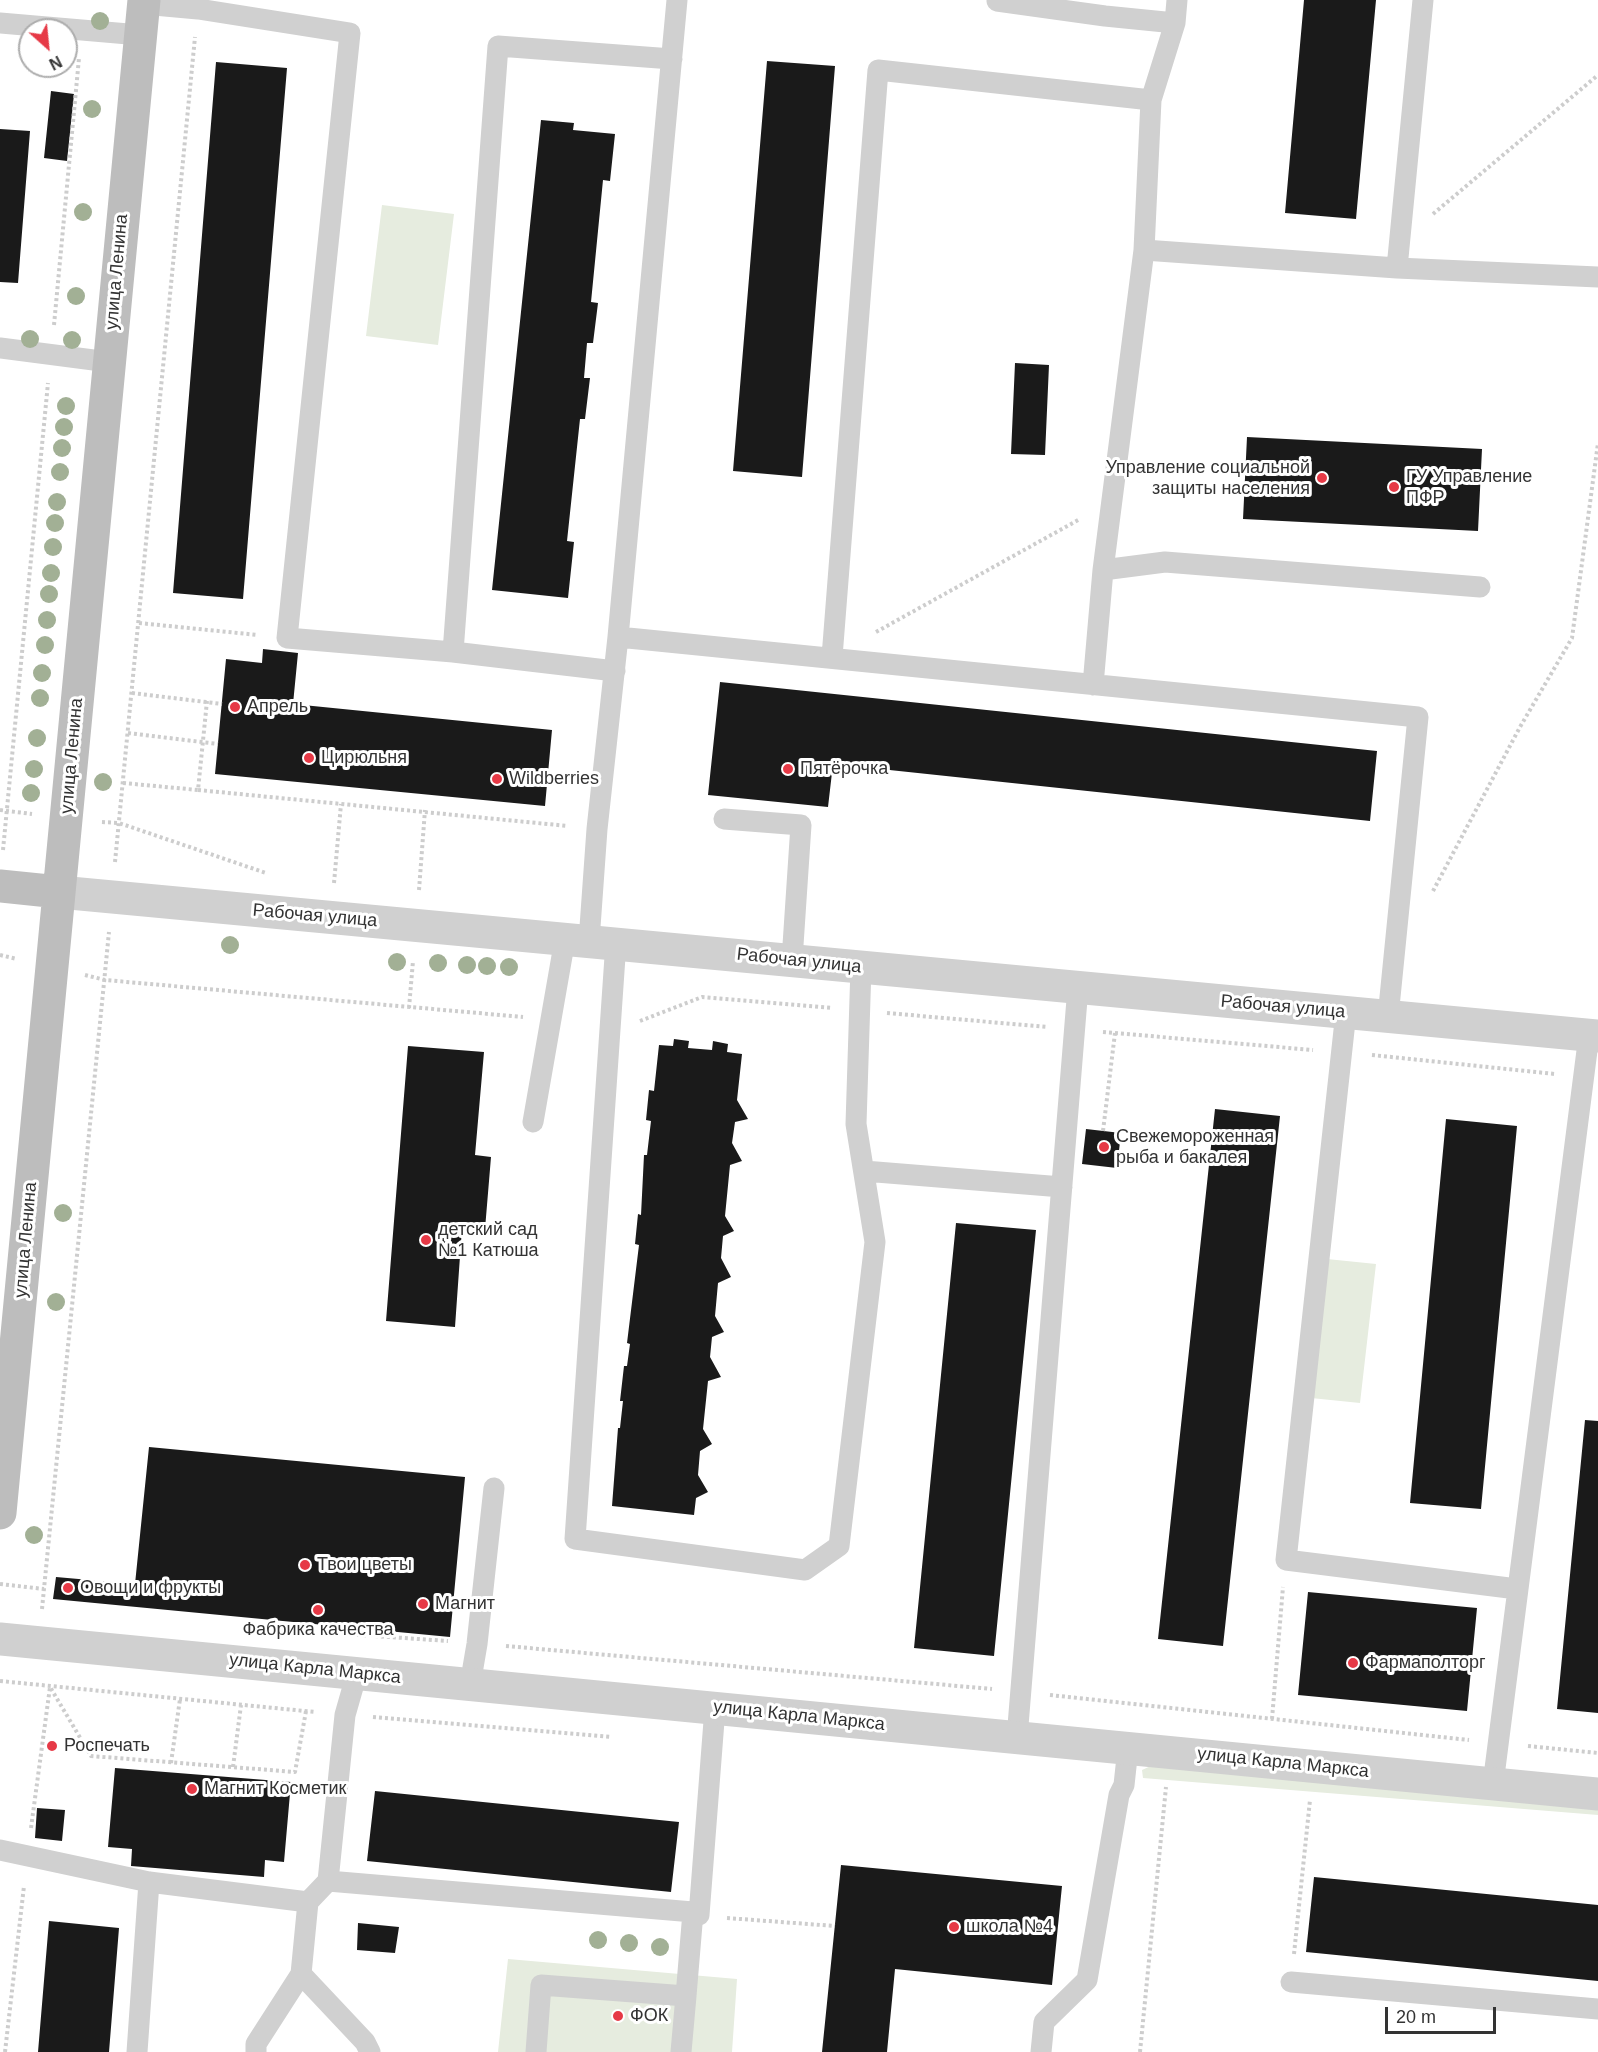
<!DOCTYPE html>
<html>
<head>
<meta charset="utf-8">
<style>
  body { margin:0 }
  #map { position:relative; width:1598px; height:2052px; overflow:hidden; background:#fff; font-family:Arial,sans-serif }
  canvas { display:block }
  .north { position:absolute; left:18px; top:18px; width:60px; height:60px; box-sizing:border-box; background:#fff; border:2px solid #adadad; border-radius:50%; rotate:153deg; font-size:16px; font-weight:700; line-height:24px; text-align:center; color:#333 }
  .north::after { content:''; display:block; margin:auto; width:21px; height:27px; background:#e63946; clip-path:polygon(50% 0,100% 100%,50% 72%,0 100%) }
  .scale { position:absolute; left:1385px; top:2007px; width:111px; height:27px; box-sizing:border-box; border:3px solid #333; border-top:0; padding-left:8px; font-size:18px; line-height:21px; white-space:nowrap; color:#333; -webkit-text-stroke:4px #fff; paint-order:stroke }
</style>
</head>
<body>
<div id="map">
<canvas width="1598" height="2052"></canvas>
<div class="north">N</div>
<div class="scale">20 m</div>
</div>
<script>
const g = document.querySelector('canvas').getContext('2d');
g.lineJoin = 'round';
function fillPath(path, color) {
  g.fillStyle = color;
  g.fill(path, 'evenodd');
}
function strokePath(path, color, width, dash) {
  g.strokeStyle = color;
  g.lineWidth = width;
  g.lineCap = dash ? 'butt' : 'round';
  g.setLineDash(dash || []);
  g.stroke(path);
}
function label(font, color, halo, rows, align = 'center') {
  g.font = font + ' Arial,sans-serif';
  g.lineWidth = 6;
  g.setLineDash([]);
  g.textBaseline = 'middle';
  g.strokeStyle = halo;
  g.fillStyle = color;
  for (const [text, x, y, turn = 0] of rows) {
    g.save();
    g.translate(x, y);
    g.rotate((+turn || 0) * Math.PI / 180);
    g.textAlign = isNaN(turn) ? turn : align;
    if (halo) g.strokeText(text, 0, 0);
    g.fillText(text, 0, 0);
    g.restore();
  }
}
fillPath(new Path2D(`
  M382,205L454,214L438,345L366,336Z
  M1327,1259L1376,1264L1360,1403L1311,1398Z
  M1153,1765L1598,1806V1815L1143,1778L1142,1770Z
  M508,1959L737,1979L732,2052H498Z`), '#e6ecdf');
fillPath(new Path2D(`
  M1304,0H1376L1356,219L1285,213Z
  M767,61L835,66L802,477L733,471Z
  M216,62L287,68L243,599L173,593Z
  M51,91L74,94L67,161L44,158Z
  M541,120L574,123L573,130L615,134L610,181L603,180L591,302L598,303L593,343H587L584,378H590L585,419H580L567,541L574,542L568,598L492,590Z
  M0,129L30,131L18,283L0,282Z
  M1015,363L1049,365L1045,455L1011,454Z
  M1247,437L1482,449L1478,531L1243,519Z
  M263,649L298,653L293,704L552,730L545,806L215,774L226,659L262,663Z
  M720,682L1377,751L1370,821L833,764L828,807L708,795Z
  M674,1039L689,1041L688,1048L712,1050L713,1041L728,1044L727,1052L742,1054L737,1100L748,1119L735,1122L732,1143L742,1161L730,1165L725,1216L734,1231L723,1236L721,1258L731,1277L718,1283L715,1316L724,1332L712,1337L710,1357L721,1377L708,1381L703,1429L712,1444L700,1451L698,1475L708,1492L696,1498L694,1515L612,1506L618,1428H620L623,1401H620L624,1366H627L630,1344L627,1343L639,1245L635,1244L638,1214L641,1215L644,1155H647L651,1121L646,1120L649,1090L654,1091L659,1045L673,1046Z
  M408,1046L484,1052L475,1155L491,1157L485,1229L462,1228L455,1327L386,1321Z
  M1215,1109L1280,1116L1223,1646L1158,1639Z
  M1446,1119L1517,1126L1481,1509L1410,1503Z
  M1086,1129L1121,1133L1117,1168L1082,1164Z
  M956,1223L1036,1230L994,1656L914,1648Z
  M1585,1420L1598,1421V1713L1557,1709Z
  M149,1447L465,1477L450,1637L53,1599L56,1577L135,1584Z
  M1308,1592L1477,1608L1467,1711L1298,1695Z
  M115,1768L291,1782L284,1862L265,1860L264,1877L131,1866L132,1849L108,1847Z
  M375,1791L679,1822L671,1892L367,1861Z
  M37,1808L65,1810L62,1841L35,1838Z
  M841,1865L1062,1886L1052,1985L895,1969L887,2052H822Z
  M1314,1877L1598,1905V1981L1306,1952Z
  M49,1921L119,1928L109,2052H38Z
  M358,1923L399,1927L395,1953L357,1950Z`), '#1a1a1a');
strokePath(new Path2D(`
  M1433,214L1598,75
  M54,325L79,58
  M139,623L258,635
  M876,632L1080,519
  M132,693L222,704
  M128,733L218,744
  M123,783L198,790L207,701
  M198,790L568,826
  M0,810L32,814
  M102,822L119,823L266,873
  M3,850L48,383
  M115,862L195,37
  M334,883L341,804
  M419,890L425,810
  M1433,891L1520,727L1572,638L1598,443
  M0,955L17,959
  M85,975L105,980L523,1017
  M409,1008L413,961
  M887,1013L1047,1027
  M640,1021L702,997L832,1008
  M1103,1032L1313,1050
  M1372,1055L1555,1074
  M1103,1131L1115,1033
  M0,1584L44,1589
  M42,1609L109,932
  M345,1634L448,1641
  M506,1646L992,1689
  M0,1681L315,1712
  M1050,1695L1469,1740
  M373,1717L611,1737
  M1272,1719L1283,1587
  M1528,1746L1598,1753
  M171,1763L180,1699
  M233,1767L241,1705
  M31,1828L50,1687L91,1756L295,1772L306,1711
  M727,1918L835,1926
  M1294,1954L1310,1800
  M5,2052L24,1886
  M1140,2052L1166,1787`), '#cdcdcd', 4, [3, 3]);
strokePath(new Path2D(`
  M997,1L1105,16L1175,23
  M143,4L198,9L350,33L287,638L453,652L615,671
  M0,23L140,35
  M1151,100L1175,23L1177,0
  M1144,250L1397,268L1423,0
  M1397,268L1598,277
  M0,348L109,362
  M618,637L1418,717L1388,1017
  M453,652L498,46L672,59
  M832,657L878,70L1151,100L1144,250L1103,570L1165,562L1480,587
  M1093,685L1103,570
  M724,819L801,825L792,960
  M589,941L597,829L618,637L677,0
  M616,942L575,1539L805,1570L839,1546L875,1242L856,1124L861,967
  M1346,1012L1286,1560L1517,1589
  M533,1122L565,939
  M864,1171L1062,1187
  M470,1685L477,1644L494,1488
  M1017,1738L1078,987
  M1493,1784L1589,1035
  M0,1850L149,1882L308,1902L328,1881L345,1715L357,1673
  M328,1881L693,1912L699,1915L715,1708
  M308,1902L301,1974L365,2042L370,2052
  M1291,1982L1598,2009
  M686,1996L693,1912
  M137,2052L149,1882
  M256,2052V2044L301,1974
  M536,2052L541,1985L686,1996L681,2052
  M1041,2052L1044,2022L1087,1980L1119,1795L1124,1785L1128,1748`), '#d0d0d0', 21);
strokePath(new Path2D(`
  M59,892L1598,1036
  M0,1639L1598,1794`), '#d0d0d0', 33);
strokePath(new Path2D(`
  M0,886L59,892
  M0,1513L144,0`), '#bdbdbd', 33);
g.fillStyle = '#a2b095';
for (const [x, y] of [
  [100,21],
  [92,109],
  [83,212],
  [76,296],
  [30,339],
  [72,340],
  [66,406],
  [64,427],
  [62,448],
  [60,472],
  [57,502],
  [55,523],
  [53,547],
  [51,573],
  [49,594],
  [47,620],
  [45,645],
  [42,673],
  [40,698],
  [37,738],
  [34,769],
  [103,782],
  [31,793],
  [230,945],
  [397,962],
  [438,963],
  [467,965],
  [487,966],
  [509,967],
  [63,1213],
  [56,1302],
  [34,1535],
  [598,1940],
  [629,1943],
  [660,1947]
]) {
  g.beginPath();
  g.arc(x, y, 9, 0, 2 * Math.PI);
  g.fill();
}
for (const [x, y, r, color] of [
  [1322,478,6,"#e63946"],
  [1394,487,6,"#e63946"],
  [235,707,6,"#e63946"],
  [309,758,6,"#e63946"],
  [788,769,6,"#e63946"],
  [497,779,6,"#e63946"],
  [1104,1147,6,"#e63946"],
  [426,1240,6,"#e63946"],
  [305,1565,6,"#e63946"],
  [68,1588,6,"#e63946"],
  [423,1604,6,"#e63946"],
  [318,1610,6,"#e63946"],
  [1353,1663,6,"#e63946"],
  [52,1746,6,"#e63946"],
  [192,1789,6,"#e63946"],
  [954,1927,6,"#e63946"],
  [618,2016,6,"#e63946"]
]) {
  const dot = new Path2D();
  dot.arc(x, y, r, 0, 2 * Math.PI);
  g.fillStyle = color;
  g.fill(dot);
  strokePath(dot, '#fff', 2);
}
label('18px', '#333', '#fff', [
  ["улица Ленина",117,272,-85],
  ["улица Ленина",72,756,-85],
  ["Рабочая улица",315,916,5],
  ["Рабочая улица",799,961,6],
  ["Рабочая улица",1283,1007,5],
  ["улица Ленина",26,1240,-85],
  ["улица Карла Маркса",315,1669,6],
  ["улица Карла Маркса",799,1716,6],
  ["улица Карла Маркса",1283,1763,6]
]);
label('18px', '#333', '#fff', [
  ["Управление социальной",1310,468,"right"],
  ["защиты населения",1310,489,"right"],
  ["ГУ Управление",1406,477],
  ["ПФР",1406,498],
  ["Апрель",247,707],
  ["Цирюльня",321,758],
  ["Пятёрочка",800,769],
  ["Wildberries",509,779],
  ["Свежемороженная",1116,1137],
  ["рыба и бакалея",1116,1158],
  ["детский сад",438,1230],
  ["№1 Катюша",438,1251],
  ["Твои цветы",317,1565],
  ["Овощи и фрукты",80,1588],
  ["Магнит",435,1604],
  ["Фабрика качества",318,1630,"center"],
  ["Фармаполторг",1365,1663],
  ["Роспечать",64,1746],
  ["Магнит Косметик",204,1789],
  ["школа №4",966,1927],
  ["ФОК",630,2016]
], 'left');
</script>
</body>
</html>
